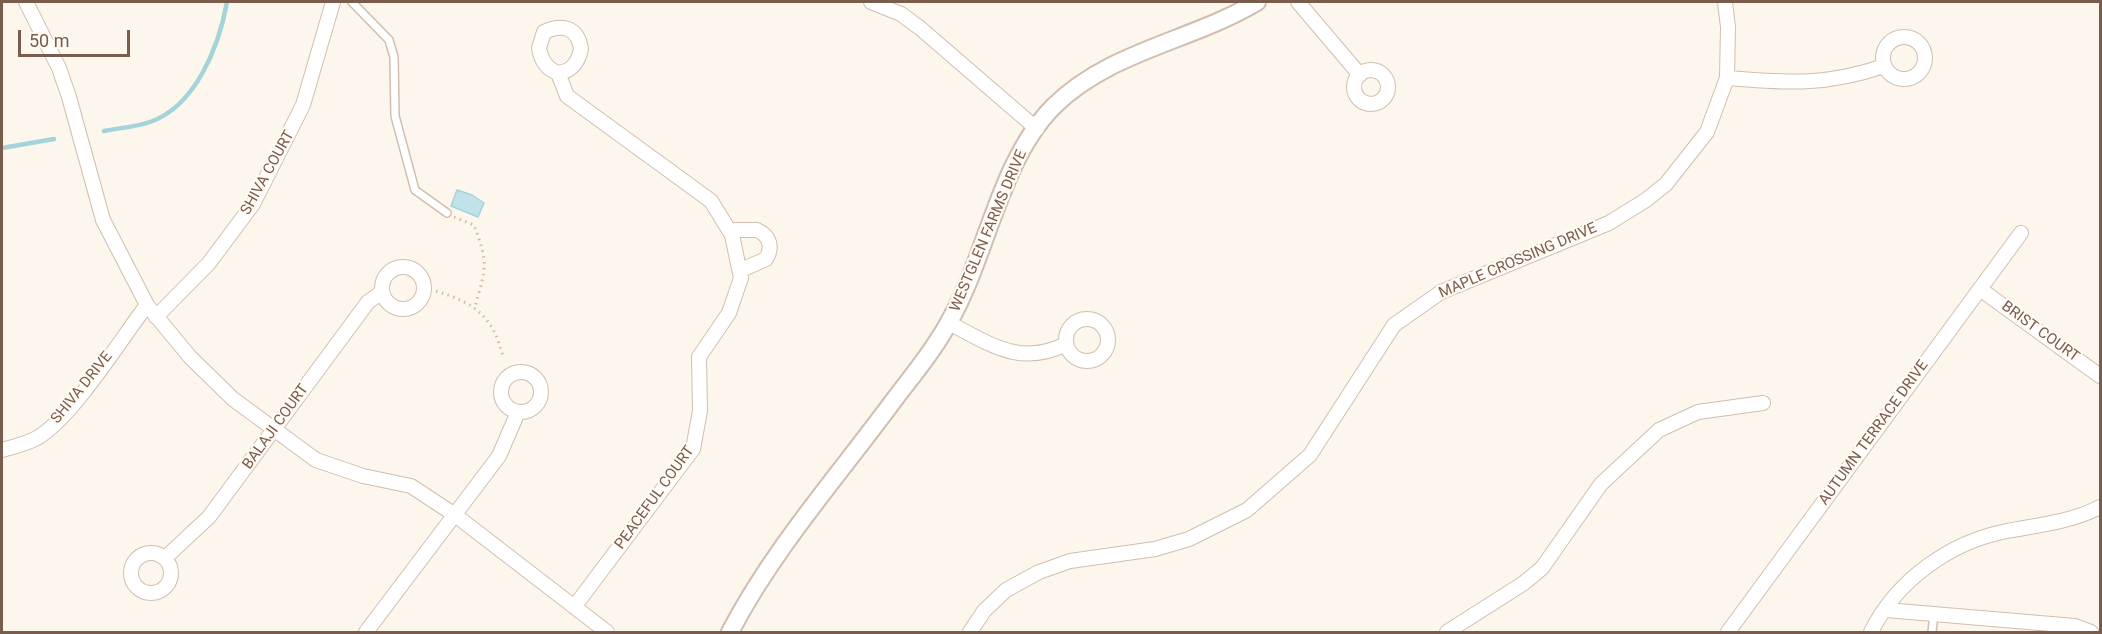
<!DOCTYPE html>
<html>
<head>
<meta charset="utf-8">
<style>
  body { margin:0 }
  #map { position:relative; width:2102px; height:634px; overflow:hidden; background:#fdf6ec; font-family:Roboto,sans-serif }
  canvas { display:block }
  .frame { position:absolute; inset:0; border:3px solid #7a5c4d; pointer-events:none }
  .scale { position:absolute; left:18px; top:30px; width:112px; height:27px; box-sizing:border-box; border:3px solid #7a5c4d; border-top:0; padding-left:8px; font-size:18px; line-height:21px; white-space:nowrap; color:#7a5c4d; -webkit-text-stroke:4px #fffaf3; paint-order:stroke }
</style>
</head>
<body>
<div id="map">
<canvas width="2102" height="634"></canvas>
<div class="frame"></div>
<div class="scale">50 m</div>
</div>
<script>
const g = document.querySelector('canvas').getContext('2d');
g.lineJoin = 'round';
function fillPath(path, color) {
  g.fillStyle = color;
  g.fill(path, 'evenodd');
}
function strokePath(path, color, width, dash) {
  g.strokeStyle = color;
  g.lineWidth = width;
  g.lineCap = dash ? 'butt' : 'round';
  g.setLineDash(dash || []);
  g.stroke(path);
}
function label(font, color, halo, rows, align = 'center') {
  g.font = font + ' Roboto,sans-serif';
  g.lineWidth = 4.5;
  g.setLineDash([]);
  g.textBaseline = 'middle';
  g.strokeStyle = halo;
  g.fillStyle = color;
  for (const [text, x, y, turn = 0] of rows) {
    g.save();
    g.translate(x, y);
    g.rotate((+turn || 0) * Math.PI / 180);
    g.textAlign = isNaN(turn) ? turn : align;
    if (halo) g.strokeText(text, 0, 0);
    g.fillText(text, 0, 0);
    g.restore();
  }
}
const water = new Path2D(`
  M457,190L472,195L484,203L478,217L451,206Z`);
fillPath(water, '#bfe3e8');
strokePath(water, '#a5d3da', 1.5);
strokePath(new Path2D(`
  M104,131C119,128 136,127 150,122C196,106 219,46 227,2
  M2,148L54,139`), '#a5d3da', 4.5);
const service = new Path2D(`
  M352,2L389,40L394,57L395,116L415,190L447,213
  M1932,632L1934,614`);
const minor = new Path2D(`
  M26,2L59,68L69,97L103,220L147,305L190,357L233,399L316,460L363,476L411,486L455,515L607,632
  M871,2L901,14L920,28L1037,129
  M1298,2L1360,75
  M1883 58a21 21 0 1 1 42 0a21 21 0 1 1-42 0Z
  M1354 87a17 17 0 1 1 34 0a17 17 0 1 1-34 0Z
  M558,73C572,71 578,63 581,49C578,28 563,23 544,32L539,48C541,60 546,69 558,73L567,96L711,201L732,235L741,278L729,313L699,357L700,411L693,449L574,607
  M1727,78C1787,83 1826,86 1884,66
  M730,230H757C770,236 773,247 766,259L741,270
  M382 288a21 21 0 1 1 42 0a21 21 0 1 1-42 0Z
  M1980,289L2100,376
  M156,317L209,263L253,204L303,105L333,2
  M1066 340a21 21 0 1 1 42 0a21 21 0 1 1-42 0Z
  M949,323C990,344 1020,367 1066,344
  M501 392a20 20 0 1 1 40 0a20 20 0 1 1-40 0Z
  M2,450C13,447 26,444 37,438C73,417 120,340 147,305
  M131 573a20 20 0 1 1 40 0a20 20 0 1 1-40 0Z
  M165,558L209,517L368,302L382,292
  M1886,610L2075,626L2091,632
  M366,632L499,456L518,412
  M970,632L984,611L1006,590L1039,572L1070,561L1155,549L1189,539L1247,510L1310,455L1394,325L1441,292L1609,223L1646,200L1666,184L1707,132L1727,78L1728,27L1725,2
  M1447,632L1524,583L1542,568L1601,484L1659,430L1698,412L1763,403
  M1728,632L2021,233
  M1871,632C1897,580 1950,542 2007,531C2039,525 2071,522 2100,507`);
const tertiary = new Path2D(`
  M730,632C774,548 838,476 894,400C913,375 934,350 949,322C987,256 999,162 1053,107C1109,51 1192,41 1257,2`);
strokePath(service, '#d1beb0', 10);
strokePath(minor, '#d1beb0', 16);
strokePath(tertiary, '#d1beb0', 20);
strokePath(new Path2D(`
  M454,217L474,225C489,265 486,267 475,307
  M436,291C475,303 493,316 503,357`), '#d9b8a5', 3, [1.5, 4.5]);
strokePath(service, '#fff', 7);
strokePath(minor, '#fff', 14);
strokePath(tertiary, '#fff', 16);
label('15px', '#7a5c4d', '#fffaf3', [
  ["SHIVA COURT",268,173,-61],
  ["WESTGLEN FARMS DRIVE",989,231,-67],
  ["MAPLE CROSSING DRIVE",1518,261,-23],
  ["BRIST COURT",2040,332,36],
  ["SHIVA DRIVE",82,388,-51],
  ["BALAJI COURT",276,427,-54],
  ["AUTUMN TERRACE DRIVE",1874,433,-54],
  ["PEACEFUL COURT",655,498,-54]
]);
</script>
</body>
</html>
